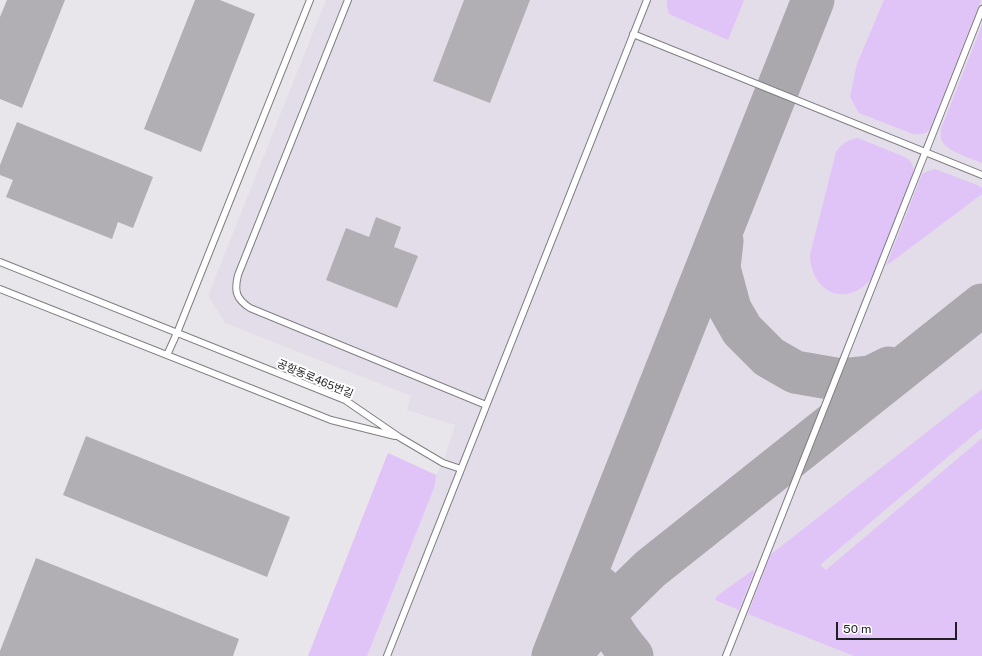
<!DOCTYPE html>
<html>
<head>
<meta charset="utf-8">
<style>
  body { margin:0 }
  #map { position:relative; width:982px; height:656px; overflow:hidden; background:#e8e6eb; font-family:"Public Sans",sans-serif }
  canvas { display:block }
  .scale { position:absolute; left:836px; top:622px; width:121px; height:18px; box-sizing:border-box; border:2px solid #201f21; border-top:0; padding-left:5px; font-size:12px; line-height:14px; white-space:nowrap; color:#201f21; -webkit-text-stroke:3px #fff; paint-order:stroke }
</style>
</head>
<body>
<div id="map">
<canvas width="982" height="656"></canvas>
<div class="scale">50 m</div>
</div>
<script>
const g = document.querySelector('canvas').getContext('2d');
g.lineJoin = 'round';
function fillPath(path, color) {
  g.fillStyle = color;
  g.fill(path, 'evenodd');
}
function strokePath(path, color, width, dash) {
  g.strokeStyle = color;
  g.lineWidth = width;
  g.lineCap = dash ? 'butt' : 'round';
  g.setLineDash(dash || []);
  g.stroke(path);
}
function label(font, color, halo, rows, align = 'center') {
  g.font = font + ' "Public Sans","Noto Sans KR",sans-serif';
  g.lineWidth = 4;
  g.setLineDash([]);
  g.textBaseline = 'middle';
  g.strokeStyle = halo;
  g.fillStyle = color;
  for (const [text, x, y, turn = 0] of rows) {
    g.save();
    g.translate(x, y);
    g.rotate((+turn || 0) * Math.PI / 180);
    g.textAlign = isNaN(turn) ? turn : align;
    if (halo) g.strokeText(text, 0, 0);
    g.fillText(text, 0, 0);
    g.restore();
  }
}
fillPath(new Path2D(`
  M326,0H982V656H308L388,453L436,475L443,463L455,425L407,410L411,396L225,323L208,296Z`), '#e3dce9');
fillPath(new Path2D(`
  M667,0H744L728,40L669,14L667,7Z
  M884,0H981L930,129C926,134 920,135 913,134L859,113L850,97L857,64Z
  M982,25V163C971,158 948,152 942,141C940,137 941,133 941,129Z
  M858,138L907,158C913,163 914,168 913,176L873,276C868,282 862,289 854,292C828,302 810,278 810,255L836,152C842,143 848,140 858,138Z
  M935,169L977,185L982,188V194L886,266L922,174L928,171Z
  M982,389V428L820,565L826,570L982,438V656H854L748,614L770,555Z
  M388,453L436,475L434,488L367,656H308Z
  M753,570L754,572L739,610L715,600L717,596Z`), '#e0c4f7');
strokePath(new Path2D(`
  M722,241L719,268L730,309L742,330L769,357L795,372L841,380L871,377L889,368
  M599,587C602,616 613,634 632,656
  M553,656L813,0
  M569,656L604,614L650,569L982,305`), '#aaa8ac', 43);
fillPath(new Path2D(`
  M7,0H65L22,108L0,99V17Z
  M195,0H220L255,14L201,152L144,129Z
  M464,0H530L490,103L433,81Z
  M17,122L153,177L133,228L118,222L112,239L6,197L13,180L0,175V165Z
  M376,217L401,227L394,247L418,256L397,308L326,280L346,228L369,237Z
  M86,436L290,517L267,577L63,495Z
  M36,558L239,639L233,656H0V651Z`), '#b1afb4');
const service = new Path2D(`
  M348,0L238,275C234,291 236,299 250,308L486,405
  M633,34L982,175
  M0,262L345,400L399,437L443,463L461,469
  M0,289L331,420L395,436
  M167,355L177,333L310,0
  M387,656L647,0
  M726,656L982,9`);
strokePath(service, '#807e83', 8);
strokePath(service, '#fff', 6);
label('11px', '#201f21', '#fff', [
  ["공항동로465번길",315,379,23]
]);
</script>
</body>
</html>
